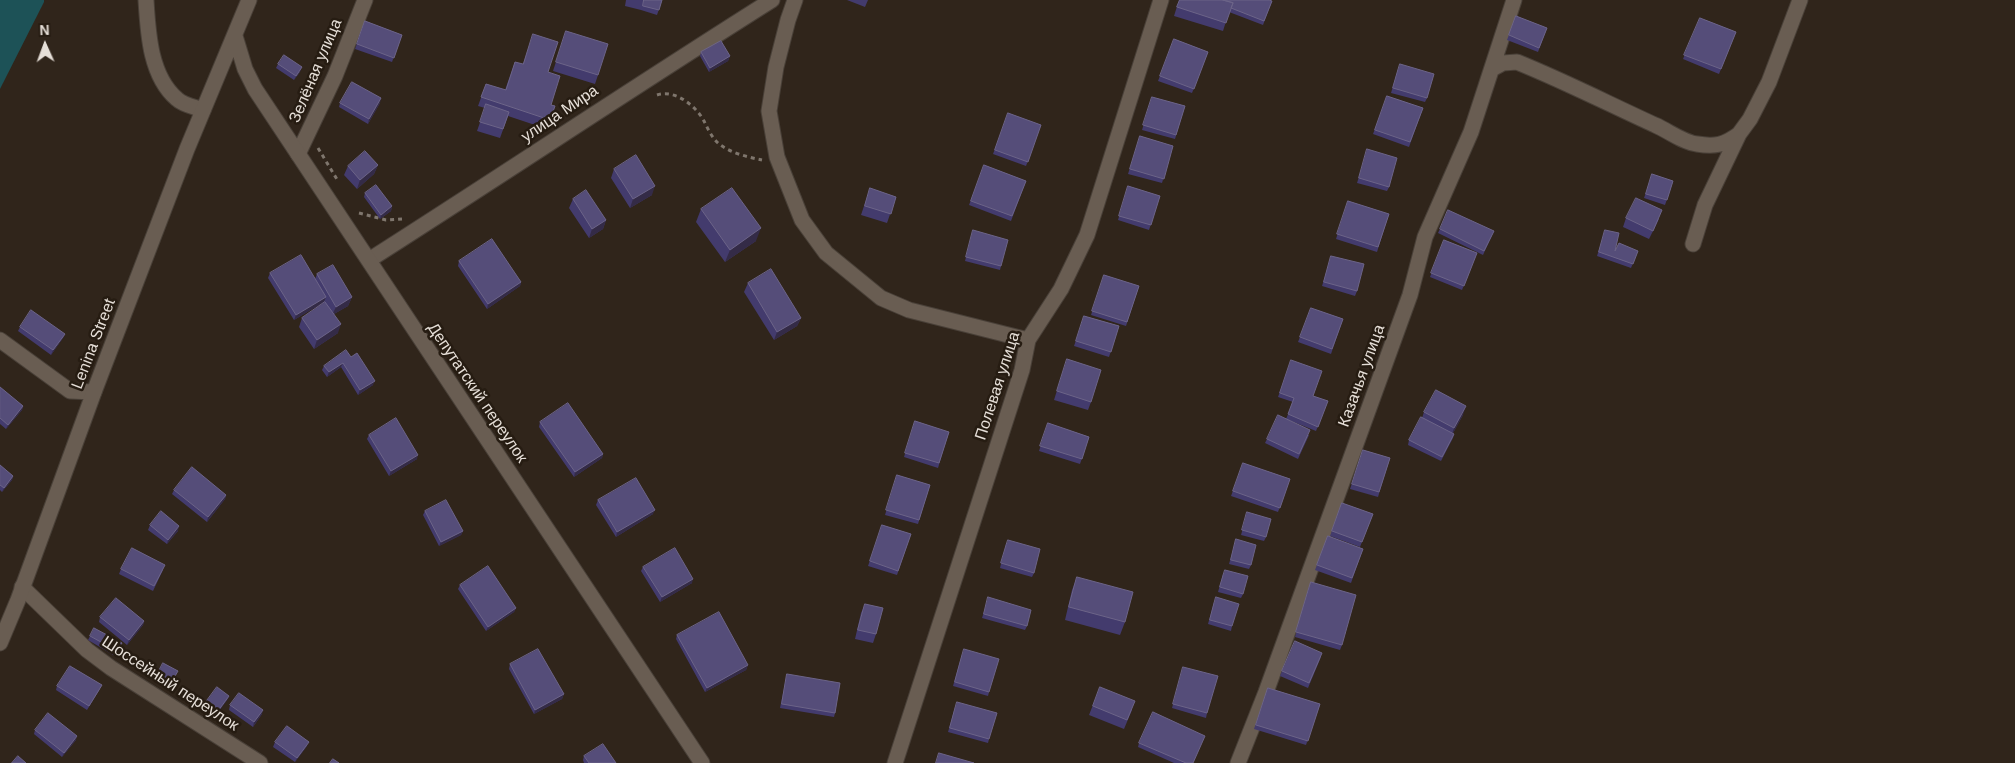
<!DOCTYPE html>
<html>
<head>
<meta charset="utf-8">
<style>
  body { margin:0 }
  #map { position:relative; width:2015px; height:763px; overflow:hidden; background:#30251b; font-family:Helvetica,sans-serif }
  canvas { display:block }
  .north { position:absolute; left:20px; top:20px; width:50px; height:50px; -webkit-text-stroke:4px #261c12; paint-order:stroke; rotate:358deg; font-size:14px; font-weight:700; line-height:20px; text-align:center; color:#e6dfd8 }
  .north::after { content:''; display:block; margin:auto; width:18px; height:22px; background:#e6dfd8; clip-path:polygon(50% 0,100% 100%,50% 72%,0 100%) }
</style>
</head>
<body>
<div id="map">
<canvas width="2015" height="763"></canvas>
<div class="north">N</div>
</div>
<script>
const g = document.querySelector('canvas').getContext('2d');
g.lineJoin = 'round';
function fillPath(path, color) {
  g.fillStyle = color;
  g.fill(path, 'evenodd');
}
function strokePath(path, color, width, dash) {
  g.strokeStyle = color;
  g.lineWidth = width;
  g.lineCap = dash ? 'butt' : 'round';
  g.setLineDash(dash || []);
  g.stroke(path);
}
function label(font, color, halo, rows, align = 'center') {
  g.font = font + ' Helvetica,sans-serif';
  g.lineWidth = 5;
  g.setLineDash([]);
  g.textBaseline = 'middle';
  g.strokeStyle = halo;
  g.fillStyle = color;
  for (const [text, x, y, turn = 0] of rows) {
    g.save();
    g.translate(x, y);
    g.rotate((+turn || 0) * Math.PI / 180);
    g.textAlign = isNaN(turn) ? turn : align;
    if (halo) g.strokeText(text, 0, 0);
    g.fillText(text, 0, 0);
    g.restore();
  }
}
fillPath(new Path2D(`
  M0,0H44V2L0,89Z`), '#1d5257');
const minor = new Path2D(`
  M146,0C148,33 150,76 177,99C183,105 195,107 203,110
  M795,0L788,20L776,67L769,111L777,157L802,220L826,253L881,298L909,310L1028,340
  M1492,69L1503,63L1517,62C1564,81 1609,104 1655,125C1669,131 1682,142 1697,144C1715,147 1724,145 1739,134
  M298,154L335,76L365,0
  M1693,244L1705,205L1739,134L1750,119L1769,82L1800,0
  M369,260C504,174 637,85 772,0
  M0,340L70,391L94,392
  M22,587L87,650L111,668L260,763
  M895,763L1022,370L1028,340L1061,289L1087,235L1161,0
  M1238,763L1266,692L1410,295L1425,237L1471,132L1514,0`);
const tertiary = new Path2D(`
  M235,36L245,69L255,89L702,763
  M0,643L18,600L94,392L187,149L249,0`);
strokePath(minor, '#494038', 17);
strokePath(tertiary, '#494038', 17);
strokePath(new Path2D(`
  M657,95C675,89 696,106 704,121C708,129 712,138 719,144C731,153 747,157 762,160
  M318,148L338,181
  M359,213L386,220L402,219`), '#7f766d', 3, [4, 4]);
strokePath(minor, '#695d52', 15);
strokePath(tertiary, '#695d52', 15);
fillPath(new Path2D(`
  M626,0H662L657,15L641,10L642,6L641,10L625,6Z
  M847,0H868L865,7Z
  M1179,0L1272,1L1263,25L1229,12L1223,31L1174,16Z
  M1516,16L1547,28L1538,52L1507,40Z
  M1700,18L1736,32L1719,74L1683,59Z
  M365,21L402,35L392,62L355,49Z
  M566,31L598,75L595,84L553,71Z
  M1174,39L1208,52L1192,93L1158,81Z
  M701,52L730,56L728,61L709,72L700,56Z
  M515,62L548,72L551,105L555,106L547,129L508,116L500,138L477,131L485,108L478,106L486,84L505,90Z
  M278,64L300,72L294,80L276,68Z
  M1398,69L1427,98L1425,102L1391,93Z
  M1387,96L1423,108L1409,147L1373,134Z
  M1152,97L1185,106L1175,139L1142,130Z
  M340,103H380L368,124L339,107Z
  M1008,113L1041,125L1026,166L993,154Z
  M1140,136L1173,146L1162,183L1128,174Z
  M1366,154L1389,187L1387,191L1357,183Z
  M378,165L374,174L357,189L344,175L348,166Z
  M984,165L1026,181L1011,221L969,205Z
  M614,169L652,195L630,208L611,178Z
  M1652,174L1673,181L1665,205L1644,198Z
  M1128,186L1160,196L1149,230L1118,220Z
  M870,188L896,197L887,223L861,215Z
  M365,193L392,206L391,211L380,219L364,197Z
  M573,199L606,220L603,229L589,238L569,208Z
  M1348,201L1389,214L1377,252L1336,239Z
  M701,209L756,241L725,262L696,222Z
  M1626,218L1659,219L1649,239L1623,227Z
  M1440,229L1494,231L1483,255L1438,233Z
  M973,230L1001,266L1000,270L965,261Z
  M1605,230L1615,251H1638L1631,268L1597,256Z
  M1444,240L1477,253L1462,290L1430,277Z
  M1331,256L1357,291L1355,296L1322,286Z
  M459,261L521,282L520,286L487,309L458,266Z
  M270,273L315,279L317,274L352,297L348,306L334,314L338,333L314,349L299,327L302,318L325,302H324L294,320L268,278Z
  M1104,275L1139,286L1126,326L1091,315Z
  M748,283L801,318L797,326L774,340L744,292Z
  M1311,308L1343,319L1331,354L1298,342Z
  M1084,316L1119,326L1109,357L1074,346Z
  M20,327L65,334L63,338L51,355L18,331Z
  M351,357L373,385L358,395L341,367L327,377L322,370L324,366Z
  M1291,360L1313,396L1328,401L1316,431L1286,419L1293,402L1278,397Z
  M1064,368L1091,402L1088,410L1054,400Z
  M0,387L23,406L22,410L6,429L0,424Z
  M1424,412L1463,415L1453,433L1454,434L1453,438L1441,461L1408,445L1409,440L1422,418Z
  M915,421L949,432L938,468L904,457Z
  M540,422L603,454L602,458L574,477L539,427Z
  M1048,423L1089,437L1080,464L1039,451Z
  M369,435L417,459L389,476L367,439Z
  M1309,435L1298,459L1265,443L1267,439Z
  M1363,450L1390,458L1378,497L1350,489Z
  M1243,463L1290,479L1278,512L1231,496Z
  M0,465L13,476L12,480L2,492L0,490Z
  M897,475L930,485L918,524L885,515Z
  M174,490L226,495L225,499L207,522L172,494Z
  M598,500L653,514L616,537L596,505Z
  M1342,503L1373,514L1360,547L1330,536Z
  M425,511L463,531L461,535L439,546L423,515Z
  M1246,517L1266,537L1264,541L1241,535Z
  M150,525L178,531L167,544L148,530Z
  M882,525L911,534L897,575L868,566Z
  M1328,536L1363,549L1351,583L1315,570Z
  M1236,539L1251,565L1249,569L1229,564Z
  M1006,544L1034,573L1032,577L1000,568Z
  M643,567L692,583L660,602L641,571Z
  M121,569L163,570L153,591L119,574Z
  M1223,574L1243,594L1241,598L1218,592Z
  M1077,577L1125,622L1120,635L1065,620L1072,590Z
  M460,585L516,608L514,612L486,631L458,589Z
  M1309,587L1342,645L1340,650L1295,637Z
  M987,602L1027,626L1025,630L982,618Z
  M1214,602L1232,626L1231,631L1208,624Z
  M865,604L876,634L873,643L855,639L861,613Z
  M100,617L144,621L143,625L127,645L99,622Z
  M677,635L748,665L746,670L705,692L676,639Z
  M90,636L120,648L115,656L88,640Z
  M962,654L989,692L988,696L953,686Z
  M1321,657L1308,688L1280,676L1282,671Z
  M510,664L564,694L562,699L534,714L509,669Z
  M1182,671L1207,713L1206,718L1172,708Z
  M787,674L835,713L834,717L780,708L786,678Z
  M157,675H176L169,687L155,679Z
  M57,686L100,689L87,710L56,690Z
  M1100,687L1132,710L1124,729L1089,715Z
  M1268,688L1320,704L1306,745L1254,729Z
  M229,696L227,700L216,715L204,707L206,702Z
  M230,705L262,714L253,727L229,710Z
  M955,707L989,739L988,743L948,732Z
  M35,730L76,740L62,757L34,734Z
  M275,742L307,746L295,762L273,747Z
  M1139,743L1193,763H1174L1138,747Z
  M584,756L616,763H584L583,760Z`), '#433b6d');
fillPath(new Path2D(`
  M730,56L728,61L709,72L710,68Z
  M302,67L300,72L294,80L296,76Z
  M381,98L380,103L368,124L369,119Z
  M378,165L374,174L357,189L360,180Z
  M655,186L652,195L630,208L633,199Z
  M392,206L391,211L380,219L381,215Z
  M606,220L603,229L589,238L592,229Z
  M761,228L756,241L725,262L730,250Z
  M521,282L520,286L487,309L488,304Z
  M326,297L324,302L294,320L296,315Z
  M352,297L348,306L332,315L336,307Z
  M801,318L797,326L774,340L777,332Z
  M341,324L338,333L314,349L317,340Z
  M65,334L63,338L51,355L53,350Z
  M343,363L341,367L327,377L329,372Z
  M375,381L373,385L358,395L360,390Z
  M23,406L22,410L6,429L8,425Z
  M1466,406L1463,415L1451,437L1454,428Z
  M603,454L602,458L574,477L575,472Z
  M418,455L417,459L389,476L391,471Z
  M13,476L12,480L2,492L4,488Z
  M226,495L225,499L207,522L208,517Z
  M655,510L653,514L616,537L617,532Z
  M179,526L178,531L167,544L168,540Z
  M463,531L461,535L439,546L441,542Z
  M693,579L692,583L660,602L662,597Z
  M516,608L514,612L486,631L488,627Z
  M144,621L143,625L127,645L129,640Z
  M748,665L746,670L705,692L707,688Z
  M564,694L562,699L534,714L535,710Z
  M229,696L227,700L216,715L218,711Z
  M263,710L262,714L253,727L254,722Z
  M77,736L76,740L62,757L64,753Z
  M309,742L307,746L295,762L297,758Z`), '#342b47');
const building = new Path2D(`
  M644,0H662L659,10L643,6Z
  M1180,0H1223L1233,3L1226,23L1177,7Z
  M1223,0H1269L1272,1L1264,21L1231,8L1233,3Z
  M1516,16L1547,28L1539,48L1509,35Z
  M1700,18L1736,32L1721,69L1684,55Z
  M365,21L402,35L394,58L357,44Z
  M566,31L608,44L598,75L556,62Z
  M533,34L558,42L548,72L560,76L551,105L555,106L550,120L481,97L486,84L506,90L515,62L523,64Z
  M1174,39L1208,52L1194,89L1160,76Z
  M721,41L730,56L710,68L701,52Z
  M284,55L302,67L296,76L278,64Z
  M1400,64L1434,74L1427,98L1393,88Z
  M352,82L381,98L369,119L340,103Z
  M1387,96L1423,108L1410,142L1375,130Z
  M1152,97L1185,106L1176,135L1143,125Z
  M486,104L509,112L503,129L480,122Z
  M1008,113L1041,125L1028,162L995,150Z
  M1140,136L1173,146L1164,179L1130,169Z
  M1367,149L1397,158L1389,187L1359,178Z
  M365,151L378,165L360,180L348,166Z
  M636,155L655,186L633,199L614,169Z
  M984,165L1026,181L1012,216L971,201Z
  M1652,174L1673,181L1667,200L1646,194Z
  M376,185L392,206L381,215L365,193Z
  M1128,186L1160,196L1151,225L1119,216Z
  M732,188L761,228L730,250L701,209Z
  M870,188L896,197L891,214L865,206Z
  M586,190L606,220L592,229L573,199Z
  M1636,198L1662,210L1653,231L1626,218Z
  M1348,201L1389,214L1378,247L1337,234Z
  M1448,210L1494,231L1484,251L1440,229Z
  M973,230L1008,240L1001,266L966,257Z
  M1605,230L1619,233L1615,251L1619,243L1638,251L1633,264L1599,252Z
  M492,239L521,282L488,304L459,261Z
  M1444,240L1477,253L1464,286L1431,273Z
  M301,255L326,297L296,315L270,273Z
  M1331,256L1364,264L1357,291L1324,282Z
  M333,265L352,297L336,307L317,274Z
  M771,269L801,318L777,332L748,283Z
  M1104,275L1139,286L1127,322L1092,311Z
  M325,302L341,324L317,340L302,318Z
  M1311,308L1343,319L1332,349L1300,337Z
  M31,310L65,334L53,350L20,327Z
  M1084,316L1119,326L1111,352L1076,341Z
  M346,350L351,357L357,353L375,381L360,390L343,363L329,372L324,366Z
  M1067,359L1101,370L1091,402L1057,391Z
  M1291,360L1322,371L1313,396L1328,401L1318,427L1288,414L1294,398L1280,393Z
  M0,387L23,406L8,425L0,418Z
  M1436,390L1466,406L1454,428L1424,412Z
  M568,403L603,454L575,472L540,422Z
  M1278,415L1310,430L1299,454L1267,439Z
  M1421,417L1454,434L1442,457L1409,440Z
  M396,418L418,455L391,471L369,435Z
  M915,421L949,432L939,463L905,453Z
  M1048,423L1089,437L1082,459L1040,446Z
  M1363,450L1390,458L1379,492L1352,484Z
  M1243,463L1290,479L1280,508L1233,491Z
  M0,465L13,476L4,488L0,485Z
  M192,467L226,495L208,517L174,490Z
  M897,475L930,485L919,520L886,510Z
  M636,478L655,510L617,532L598,500Z
  M446,500L463,531L441,542L425,511Z
  M1342,503L1373,514L1362,542L1332,531Z
  M161,511L179,526L168,540L150,525Z
  M1247,512L1271,519L1266,537L1242,530Z
  M882,525L911,534L898,571L870,561Z
  M1328,536L1363,549L1352,578L1317,565Z
  M1236,539L1256,545L1251,565L1231,560Z
  M1008,540L1040,549L1034,573L1001,563Z
  M132,548L165,565L154,586L121,569Z
  M675,548L693,579L662,597L643,567Z
  M488,566L516,608L488,627L460,585Z
  M1225,570L1248,576L1243,594L1220,587Z
  M1077,577L1133,592L1125,622L1069,607Z
  M1311,582L1356,595L1342,645L1296,632Z
  M988,597L1031,610L1027,626L984,614Z
  M1216,597L1239,604L1232,626L1210,620Z
  M116,598L144,621L129,640L100,617Z
  M865,604L883,608L876,634L858,630Z
  M719,612L748,665L707,688L677,635Z
  M94,628L122,643L117,651L90,636Z
  M1295,641L1322,653L1309,683L1282,671Z
  M538,649L564,694L535,710L510,664Z
  M964,649L999,659L989,692L955,682Z
  M163,663L178,671L171,683L157,675Z
  M70,666L102,685L89,706L57,686Z
  M1183,667L1218,676L1207,713L1173,704Z
  M787,674L840,683L835,713L782,704Z
  M217,687L229,696L218,711L206,702Z
  M1100,687L1135,701L1127,720L1093,706Z
  M1268,688L1320,704L1308,741L1256,725Z
  M239,693L263,710L254,722L230,705Z
  M957,702L997,713L989,739L950,728Z
  M1153,712L1205,736L1193,763H1186L1139,743Z
  M48,713L77,736L64,753L35,730Z
  M287,726L309,742L297,758L275,742Z
  M603,744L616,763H589L584,756Z
  M939,753L974,763H936Z
  M18,756L26,763H12Z
  M333,759L339,763H330Z`);
fillPath(building, '#554d79');
strokePath(building, '#6c6488', 1);
label('16px', '#e6dfd8', '#261c12', [
  ["Зелёная улица",316,71,-67],
  ["улица Мира",560,114,-34],
  ["Lenina Street",94,344,-69],
  ["Казачья улица",1362,376,-70],
  ["Полевая улица",998,386,-72],
  ["Депутатский переулок",477,393,56],
  ["Шоссейный переулок",170,684,33]
]);
</script>
</body>
</html>
